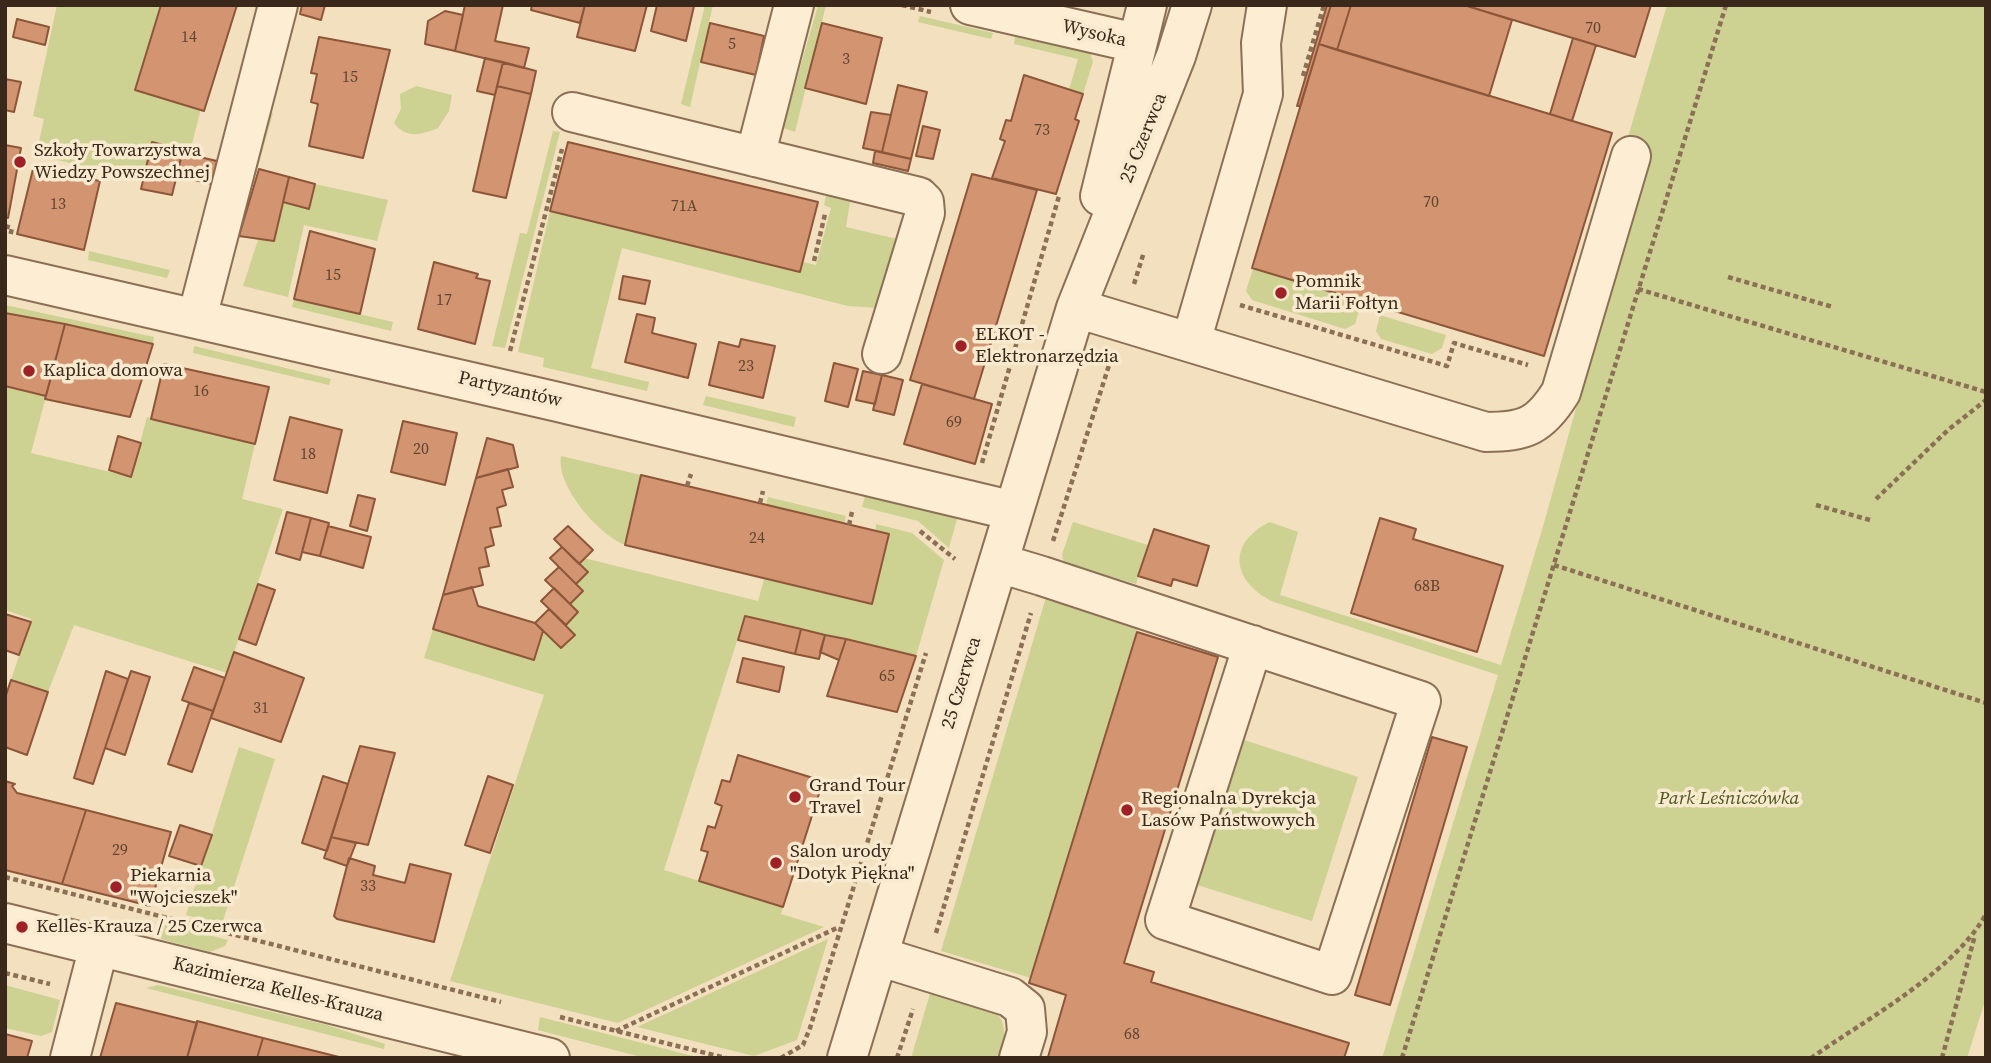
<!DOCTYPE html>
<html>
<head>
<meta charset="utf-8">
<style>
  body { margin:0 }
  #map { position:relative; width:1991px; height:1063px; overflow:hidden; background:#f2e0bf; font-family:"Source Serif 4",serif }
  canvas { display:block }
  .frame { position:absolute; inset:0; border:7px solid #3a291b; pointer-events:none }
</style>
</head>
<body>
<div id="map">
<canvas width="1991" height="1063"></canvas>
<div class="frame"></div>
</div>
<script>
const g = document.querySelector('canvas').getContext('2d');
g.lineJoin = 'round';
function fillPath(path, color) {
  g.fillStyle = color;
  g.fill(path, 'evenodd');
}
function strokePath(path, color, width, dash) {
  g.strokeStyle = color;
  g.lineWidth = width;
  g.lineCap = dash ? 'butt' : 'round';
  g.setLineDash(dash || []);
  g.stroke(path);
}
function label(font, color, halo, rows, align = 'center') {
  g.font = font + ' "Source Serif 4",serif';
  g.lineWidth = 7;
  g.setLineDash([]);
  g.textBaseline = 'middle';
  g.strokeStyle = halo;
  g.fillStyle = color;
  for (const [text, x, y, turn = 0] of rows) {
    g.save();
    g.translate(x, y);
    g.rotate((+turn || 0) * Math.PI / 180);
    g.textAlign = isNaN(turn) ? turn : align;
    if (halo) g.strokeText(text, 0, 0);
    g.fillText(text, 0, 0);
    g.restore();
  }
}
fillPath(new Path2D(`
  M57,5H161L201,109L189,155L182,153V149L152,142L143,180L36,155L44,119L33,116Z
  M705,5H713L690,107L681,104Z
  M818,5H826L795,132L783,128Z
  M1667,5H1986V998L1967,1058H1382L1498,675L1274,602C1233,583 1225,544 1270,522L1298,532L1280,595L1501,665L1542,530L1649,147L1627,140Z
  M920,16L993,33L991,39L918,22Z
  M1015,37L1090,53L1093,62L1083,94L1069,90L1078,59L1014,44Z
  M416,86L452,95L449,111L438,128C421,135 406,139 394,123L401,109L400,94Z
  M273,113L226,281L262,119Z
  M553,131L560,132L505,348L492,346L520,233L527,234Z
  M315,184L388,200L377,241L304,225L288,297L243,286L259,237L283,202L309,208Z
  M827,191L847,197L850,202L846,227L897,239L877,308L848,306L622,248L591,368L649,382L647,391L543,367L544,358L518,352L550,211L800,271L803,262L816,265L831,208L824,205Z
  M89,251L170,270L167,278L88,260Z
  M1253,269L1362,301L1355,324L1345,329L1252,300L1246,291Z
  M294,299L393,322L391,331L292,307Z
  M5,305L154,337L153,344L5,313Z
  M1380,315L1446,335L1442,348L1432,354L1381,339L1376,331Z
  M194,346L331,379L329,385L193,353Z
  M5,386L46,396L31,453L131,477L147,417L255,444L242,499L283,509L227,673L74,625L48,692L11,680L31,619L5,610Z
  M706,396L796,417L794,427L703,405Z
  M561,456L641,475L625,545C598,534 556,486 561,456Z
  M866,492L957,519L949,548L918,521L862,507Z
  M768,497L846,516L844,524L766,505Z
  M1073,522L1148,545L1136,584L1064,563L1062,555Z
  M876,524L912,533L944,560L916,656L745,616L664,870L783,907L781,914L824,927L618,1023L450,981L544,695L424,658L433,629L534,659L543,631L561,648L574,635L566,625L578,612L570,604L583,591L576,584L587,572L579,564L584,558L758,601L764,579L871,604Z
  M1047,594L1139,623L1031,978L941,951Z
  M1238,738L1358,777L1312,921L1191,883Z
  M239,747L275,759L222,924L186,915Z
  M163,923L228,940L225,946L210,952L161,939Z
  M828,939L797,1040L754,1056L637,1027Z
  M5,985L60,1000L52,1032L41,1036L5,1028Z
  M158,985L327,1025L385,1044L384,1049L146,988Z
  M932,987L997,1013C1008,1027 1004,1042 999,1058H911Z
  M540,1017L701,1058H645L538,1030Z`), '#cdd192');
const building = new Path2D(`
  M161,5H237L204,111L135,90Z
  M302,5H325L321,20L300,14Z
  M465,5H503L495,41L529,48L524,68L455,51Z
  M532,5H585L580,23L531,10Z
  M585,5H647L635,51L577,37Z
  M657,5L694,6L686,41L651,31Z
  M1327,5H1331L1300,106H1297Z
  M1331,5H1351L1337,50L1319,44Z
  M1351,5H1464L1512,20L1489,96L1337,50Z
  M1464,5H1651L1635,57Z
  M445,11L463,15L455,51L425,44L428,21Z
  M17,19L49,27L45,45L13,37Z
  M710,23L764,36L756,75L701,62Z
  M822,23L882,38L866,104L805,88Z
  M319,37L390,50L363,158L309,146L318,104L311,102L317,74L311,73Z
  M1573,38L1596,45L1572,121L1550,114Z
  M1319,44L1612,133L1544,356L1252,268Z
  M485,58L503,62L495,95L477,91Z
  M503,62L536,71L531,94L497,86Z
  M1024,75L1083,94L1075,119L1079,121L1056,194L992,178L1005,141L1000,139L1006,120L1011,121Z
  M5,79L21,82L14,112L5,110Z
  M898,85L927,92L911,159L882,152Z
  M497,86L531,94L506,198L473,191Z
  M871,112L891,115L882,152L863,148Z
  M923,126L940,130L933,159L916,156Z
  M152,142L183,150L172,195L141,189Z
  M568,142L818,202L800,272L550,211Z
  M5,145L21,148L8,218H5Z
  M875,151L911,159L908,171L873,163Z
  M182,153L217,161L212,184L177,176Z
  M33,169L100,181L84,250L17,234Z
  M259,169L289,177L274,241L239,236Z
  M972,174L1037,190L974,399L910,380Z
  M289,177L315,184L309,209L283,202Z
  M310,231L375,249L360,314L294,299Z
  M434,262L478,274L476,278L490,281L475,344L418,329Z
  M623,276L650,281L645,304L619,299Z
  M5,313L65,324L46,396L5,386Z
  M637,314L655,318L652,333L696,344L688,378L625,362Z
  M65,324L153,344L130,417L45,399Z
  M741,339L775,346L763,398L709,385L719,342L739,347Z
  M834,363L858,369L848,407L825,401Z
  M164,364L269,387L255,444L151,419Z
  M863,371L882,375L875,404L856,400Z
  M882,375L903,380L894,415L873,410Z
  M922,384L992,404L975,464L904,444Z
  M290,417L342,430L327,493L274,480Z
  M403,421L457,433L445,485L391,472Z
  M118,436L141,443L131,477L109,470Z
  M487,438L513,445L518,467L476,478Z
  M508,469L513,487L502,490L506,505L497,508L501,526L490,528L494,545L485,548L489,566L479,568L483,585L443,595L476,478Z
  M641,475L889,534L872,604L625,545Z
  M358,495L375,499L367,531L350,526Z
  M287,512L311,518L300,560L276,553Z
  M311,518L329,523L320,556L302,552Z
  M1380,518L1416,529L1413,539L1503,566L1477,652L1351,613Z
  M328,526L371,537L363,568L320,556Z
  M568,526L593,550L579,564L554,539Z
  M1154,529L1209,546L1197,586L1173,579L1171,586L1138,576Z
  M562,547L588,572L576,584L550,558Z
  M559,567L583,591L570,604L545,580Z
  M258,584L275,590L256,645L239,639Z
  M472,587L478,606L535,623L543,631L534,660L433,629L443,595Z
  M554,588L578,612L566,625L541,601Z
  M549,609L575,635L561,648L535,623Z
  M5,614L31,622L19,655L5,650Z
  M745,616L801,629L795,654L738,640Z
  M801,629L825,635L819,659L795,654Z
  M1137,632L1218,657L1124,963L1154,972L1151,982L1349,1043L1344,1058L1048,1057L1066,995L1029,983Z
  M825,635L846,639L839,660L820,652Z
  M846,639L916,656L897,712L827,696Z
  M234,652L304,678L281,742L211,718Z
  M743,658L784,667L779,692L737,682Z
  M194,667L225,678L213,711L182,700Z
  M106,671L128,679L93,784L74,778Z
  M131,671L150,677L125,755L105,748Z
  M11,680L48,692L27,755L5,747V698Z
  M189,703L213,711L192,772L168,764Z
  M1432,737L1467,747L1390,1005L1355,995Z
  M360,746L395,753L368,845L331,837Z
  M738,755L823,781L783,907L699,881L708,852L701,850L708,826L715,828L722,806L715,803L722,780L730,782Z
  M323,776L348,784L327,851L302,843Z
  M488,776L513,785L490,853L465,845Z
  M5,781L15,784L12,786L17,793L86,810L62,884L5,870Z
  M86,810L171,832L150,906L62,884Z
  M180,825L212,835L201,866L169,856Z
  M331,837L356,843L347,866L324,858Z
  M349,858L375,866L373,875L405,883L410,864L451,874L434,942L337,919L334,916Z
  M116,1003L197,1023L187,1058H100Z
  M197,1021L263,1038L257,1058H187Z
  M5,1034L32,1041L27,1058L5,1057Z
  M263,1038L343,1058H257Z`);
fillPath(building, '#d39571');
strokePath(building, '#8d5639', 2);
const minor = new Path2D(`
  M970,5L1136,43
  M572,112L919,197L924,202L925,213L882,354
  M755,157L794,5
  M1100,196L1147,5
  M5,275L558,402L1014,511
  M1076,308L1486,432C1525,432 1540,426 1561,392L1631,156
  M197,318L278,5
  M1191,342L1263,94L1261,43L1267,5
  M999,563L1042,576L1421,701L1332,975L1165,920L1253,645
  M5,923L550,1058
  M878,956L1010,997L1025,1009L1027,1032L1019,1058
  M70,1058L99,946
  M847,1058L1076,308L1176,56L1192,5`);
strokePath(minor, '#8c7056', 42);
strokePath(new Path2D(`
  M902,5L931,12
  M1303,76L1324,5
  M5,226L12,228L10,237
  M814,261L825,214
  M1728,277L1833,307
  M1134,284L1144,252
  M1638,289L1986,392
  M1240,305L1447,366L1454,343L1528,365
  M510,351L562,149
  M982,463L1059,196
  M687,486L691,474
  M1876,499L1948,430L1986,400
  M760,503L763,491
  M1816,505L1870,520
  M849,525L852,512
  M920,531L955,559
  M1053,541L1111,359
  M1554,565L1986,703
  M5,877L501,1002
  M936,933L1031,613
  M5,973L50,984
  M560,1017L726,1058
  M616,1031L839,927
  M781,1058L803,1045L810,1028L926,653
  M897,1058L913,1009
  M1402,1058L1726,5
  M1811,1058C1865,1020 1954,972 1986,914
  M1942,1058L1975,935`), '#8c7056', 4.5, [5, 3.5]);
strokePath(minor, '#fcedd3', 38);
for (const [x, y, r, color] of [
  [20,162,7,"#a02028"],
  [1281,293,7,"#a02028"],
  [961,346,7,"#a02028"],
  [29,371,7,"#a02028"],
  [795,797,7,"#a02028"],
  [1127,810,7,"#a02028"],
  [776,863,7,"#a02028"],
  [116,887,7,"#a02028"],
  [22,927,7,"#a02028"]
]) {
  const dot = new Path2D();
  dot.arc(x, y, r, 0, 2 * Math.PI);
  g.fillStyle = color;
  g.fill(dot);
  strokePath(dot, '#f8eacf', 2.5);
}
label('16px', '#604430', null, [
  ["70",1593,29],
  ["14",189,38],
  ["5",732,45],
  ["3",846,60],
  ["15",350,78],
  ["73",1042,131],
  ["70",1431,203],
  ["13",58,205],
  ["71A",684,207],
  ["15",333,276],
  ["17",444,301],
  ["23",746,367],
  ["16",201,392],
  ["69",954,423],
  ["20",421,450],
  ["18",308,455],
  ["24",757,539],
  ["68B",1427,587],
  ["65",887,677],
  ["31",261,709],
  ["29",120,851],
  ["33",368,887],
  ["68",1132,1035]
]);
label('19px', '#3a291b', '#f8eacf', [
  ["Wysoka",1094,34,13],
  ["25 Czerwca",1144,138,-68],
  ["Partyzantów",510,390,13],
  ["25 Czerwca",962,683,-73],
  ["Kazimierza Kelles-Krauza",278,990,14]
]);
label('19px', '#3a291b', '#f8eacf', [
  ["Szkoły Towarzystwa",34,151],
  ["Wiedzy Powszechnej",34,173],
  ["Pomnik",1295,282],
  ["Marii Fołtyn",1295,304],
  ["ELKOT -",975,335],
  ["Elektronarzędzia",975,357],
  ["Kaplica domowa",43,371],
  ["Grand Tour",809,786],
  ["Travel",809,808],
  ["Regionalna Dyrekcja",1141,799],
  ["Lasów Państwowych",1141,821],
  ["Salon urody",790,852],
  ["\"Dotyk Piękna\"",790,874],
  ["Piekarnia",130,876],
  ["\"Wojcieszek\"",130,898],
  ["Kelles-Krauza / 25 Czerwca",36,927]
], 'left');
label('italic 19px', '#4d5820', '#f8eacf', [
  ["Park Leśniczówka",1729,799]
]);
</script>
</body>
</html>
